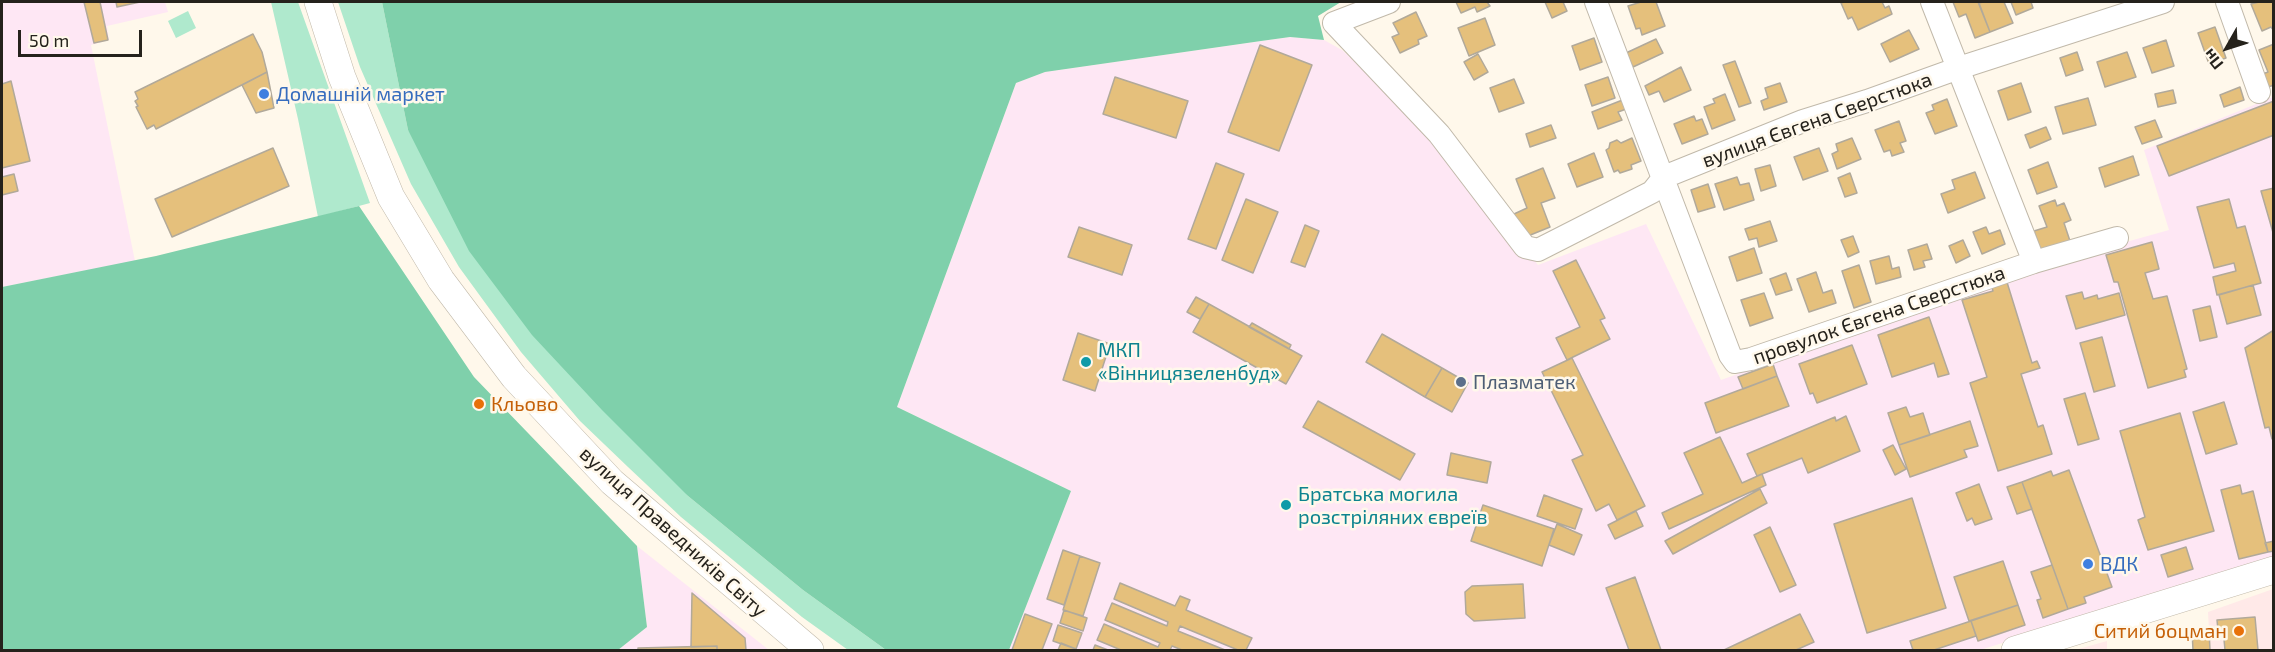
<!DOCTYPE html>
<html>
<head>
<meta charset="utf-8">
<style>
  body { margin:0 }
  #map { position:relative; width:2275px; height:652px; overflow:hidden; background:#fff8eb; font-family:"Exo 2",sans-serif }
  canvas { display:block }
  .frame { position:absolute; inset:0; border:3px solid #25221c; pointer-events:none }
  .north { position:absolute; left:2197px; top:18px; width:60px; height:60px; -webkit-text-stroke:4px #fff8eb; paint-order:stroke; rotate:231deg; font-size:16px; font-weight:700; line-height:24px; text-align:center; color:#25221c }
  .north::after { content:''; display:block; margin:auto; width:21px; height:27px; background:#25221c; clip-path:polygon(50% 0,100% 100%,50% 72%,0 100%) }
  .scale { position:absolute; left:18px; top:30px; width:124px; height:27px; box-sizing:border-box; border:3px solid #25221c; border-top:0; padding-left:8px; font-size:18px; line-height:21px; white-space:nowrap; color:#25221c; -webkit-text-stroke:4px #fff8eb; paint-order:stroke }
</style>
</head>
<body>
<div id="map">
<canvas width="2275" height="652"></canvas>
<div class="frame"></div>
<div class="north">Пн</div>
<div class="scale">50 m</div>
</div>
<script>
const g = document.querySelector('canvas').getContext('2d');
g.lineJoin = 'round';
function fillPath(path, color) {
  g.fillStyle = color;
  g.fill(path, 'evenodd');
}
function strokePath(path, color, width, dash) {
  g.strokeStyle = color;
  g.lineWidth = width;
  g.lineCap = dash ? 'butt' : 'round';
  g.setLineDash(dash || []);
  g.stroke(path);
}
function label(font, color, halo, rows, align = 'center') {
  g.font = font + ' "Exo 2",sans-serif';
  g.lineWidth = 5;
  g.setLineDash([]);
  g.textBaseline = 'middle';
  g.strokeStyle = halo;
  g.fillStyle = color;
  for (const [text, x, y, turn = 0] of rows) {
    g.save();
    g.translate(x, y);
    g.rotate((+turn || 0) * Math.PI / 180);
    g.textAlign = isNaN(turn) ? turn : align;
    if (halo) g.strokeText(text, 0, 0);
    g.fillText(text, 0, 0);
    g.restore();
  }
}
fillPath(new Path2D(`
  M2273,589V650H2210L2208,612Z
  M2107,641V650H2075Z`), '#ffe9e8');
fillPath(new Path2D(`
  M2,2H165L168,12L107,26L109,40L91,45L135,261L2,287Z
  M1290,37L1324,40L1342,50L1414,116L1538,265L1646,224L1721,380L2037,267L2169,230L2144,150L2273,97V559L1980,650H1009L1071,491L897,407L1016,83L1045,72Z
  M637,546L769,650H618L647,627Z`), '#fee7f4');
fillPath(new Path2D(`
  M271,2H298L370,203L318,217L298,119Z
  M338,2H382L408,130L688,496L803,590L886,650H848L802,617L681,517L628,467L580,421L521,352L459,267L411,184L360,67Z
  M188,11L196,28L176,38L168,21Z`), '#afe9cd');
fillPath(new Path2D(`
  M382,2H1341L1318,16L1324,40L1290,37L1261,41L1045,72L1016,83L897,407L1071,491L1009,650H886L803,590L688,496L602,410L532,335L469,251L408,130Z
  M359,206L474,377L637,546L647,627L618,650H2V287L156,256Z`), '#7fd0ab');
const building = new Path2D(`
  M84,2H100L108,40L94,43Z
  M116,2H140L117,7Z
  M1456,2H1487L1490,6L1477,12L1475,7L1461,13Z
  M1545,2H1563L1567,11L1552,18Z
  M1641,2H1656L1665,26L1642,35L1640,28L1636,29L1628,6Z
  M1844,2H1882L1885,8L1889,6L1892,14L1858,30L1852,17L1848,19L1841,3Z
  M1953,2H1978L1990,32L1975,38L1966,14L1959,17Z
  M1983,2H2004L2013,23L1990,32L1979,3Z
  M2011,2H2031L2033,8L2016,15Z
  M2259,2H2274V31L2271,27L2262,31L2251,4Z
  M1416,12L1427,36L1418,40L1419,44L1400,53L1392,37L1399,34L1393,23Z
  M1485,18L1495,45L1469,56L1458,28Z
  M2215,27L2226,58L2209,64L2198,33Z
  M1909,30L1919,49L1890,62L1881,44Z
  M253,34L262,52L267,72L156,129L154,125L147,129L136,107L138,106L135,101L138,99L135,92Z
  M1594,38L1602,62L1580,70L1572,46Z
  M1656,39L1663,53L1633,67L1626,53Z
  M2166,40L2174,66L2152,73L2143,48Z
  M2274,44V85L2265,88L2260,75L2268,72L2259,50Z
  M1260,45L1312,65L1279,151L1228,132Z
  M2077,52L2083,70L2066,76L2060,58Z
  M2127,52L2136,77L2105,87L2097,62Z
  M1478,54L1488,72L1474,80L1464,62Z
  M1735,61L1751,103L1739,107L1723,65Z
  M1681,67L1691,90L1664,102L1659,91L1649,95L1645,86Z
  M267,72L274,108L256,113L242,85Z
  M1115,77L1188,101L1176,138L1103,114Z
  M1608,77L1615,98L1592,106L1585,85Z
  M1514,79L1524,103L1499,112L1490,88Z
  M11,81L30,161L2,168V84Z
  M1780,83L1787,102L1764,110L1761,101L1768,98L1765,88Z
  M2021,83L2031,112L2008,120L1998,91Z
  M2240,87L2244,100L2224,107L2220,95Z
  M2173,90L2176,103L2158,107L2155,94Z
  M1725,94L1735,120L1712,129L1704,107L1715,103L1713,99Z
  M2088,98L2096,125L2063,134L2055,107Z
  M1625,99L1629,108L1618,112L1622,120L1598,129L1592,112Z
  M1947,99L1957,126L1935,134L1926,113L1934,110L1932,105Z
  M2274,101V135L2169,176L2157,146Z
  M1694,116L1696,121L1702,119L1708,134L1682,144L1674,124Z
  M2155,120L2162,137L2142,144L2135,127Z
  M1899,121L1906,141L1900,143L1904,152L1892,156L1890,150L1884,152L1875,130Z
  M1551,125L1556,138L1530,147L1526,134Z
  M2046,127L2051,139L2030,148L2025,135Z
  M1632,138L1641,161L1631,165L1632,169L1620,173L1618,170L1614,172L1606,150L1609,148L1610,143L1617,140L1621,143Z
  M1852,138L1861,159L1837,169L1832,154L1838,151L1836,144Z
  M273,148L289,186L172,237L155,199Z
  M1819,148L1828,171L1803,180L1794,157Z
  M1594,153L1603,177L1577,187L1568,164Z
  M2133,156L2139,175L2105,187L2099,168Z
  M2048,162L2057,187L2037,194L2028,170Z
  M1216,163L1244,174L1216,249L1188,239Z
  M1770,165L1776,186L1761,191L1755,169Z
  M1543,168L1555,198L1541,203L1550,227L1523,238L1514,214L1527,208L1516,179Z
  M1975,172L1985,198L1948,213L1941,194L1955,189L1952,180Z
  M1850,173L1857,193L1845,197L1838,178Z
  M14,174L18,191L2,195V177Z
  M1737,177L1740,185L1749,183L1754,200L1724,210L1715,184Z
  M1708,184L1715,207L1698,212L1691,190Z
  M2274,188V236L2261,191Z
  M1246,199L1278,212L1253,273L1222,260Z
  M2229,199L2237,228L2245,226L2261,283L2217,295L2213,277L2236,271L2234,263L2214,268L2197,207Z
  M2055,200L2057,206L2064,203L2071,220L2064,223L2070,241L2041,251L2034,231L2047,227L2039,206Z
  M1770,221L1777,241L1759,247L1757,238L1749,240L1745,229Z
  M1305,225L1319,231L1305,267L1291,262Z
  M1079,227L1132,245L1122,275L1068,257Z
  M1986,227L1989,234L2000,230L2005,244L1982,254L1973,232Z
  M1853,236L1859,252L1848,257L1841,240Z
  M1963,240L1970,256L1956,263L1949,246Z
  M2152,242L2159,269L2145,273L2153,299L2167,296L2187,369L2184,370L2186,377L2148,388L2118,282H2114L2106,255Z
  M1927,244L1932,259L1923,261L1925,267L1914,270L1908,250Z
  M1754,248L1762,273L1737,281L1729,257Z
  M1889,256L1892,269L1899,267L1901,277L1876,284L1870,261Z
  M1576,260L1605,318L1600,320L1610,339L1567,360L1556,338L1580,327L1553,271Z
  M1859,265L1871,302L1854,308L1842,271Z
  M1816,272L1823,293L1832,290L1836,303L1809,312L1797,279Z
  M1786,273L1792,290L1776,295L1770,279Z
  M2006,279L2032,363L2037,361L2040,368L2021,374L2038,427L2043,425L2052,454L1998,471L1970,383L1987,377L1962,300L1993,291L1991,284Z
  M2253,285L2261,315L2227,324L2219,295Z
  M2082,292L2084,299L2097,295L2098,299L2119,293L2125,315L2076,329L2066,296Z
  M1764,293L1773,318L1750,326L1741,300Z
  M1196,297L1209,304L1200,319L1187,312Z
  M1209,304L1302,356L1286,384L1193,332Z
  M2210,306L2217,337L2200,341L2193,310Z
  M1929,317L1949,374L1938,377L1934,363L1892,377L1878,335Z
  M1252,323L1291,345L1289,349L1249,327Z
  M2274,330V438L2272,439L2269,427L2265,428L2245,348Z
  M1078,333L1110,344L1095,391L1063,380Z
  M1382,334L1442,368L1425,397L1366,362Z
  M2102,337L2115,386L2094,392L2080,343Z
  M1852,345L1867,384L1817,403L1813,393L1810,394L1799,364Z
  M1572,358L1645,506L1617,520L1609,504L1596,511L1572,460L1583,455L1542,372Z
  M1773,364L1777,376L1743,389L1738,377Z
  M1442,368L1468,383L1452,412L1425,397Z
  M1777,376L1789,406L1716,433L1705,403Z
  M2085,393L2099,439L2078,445L2064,399Z
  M1318,401L1415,454L1400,480L1303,427Z
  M2224,402L2237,444L2206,454L2193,412Z
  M1906,407L1910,417L1923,413L1930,435L1899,445L1888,413Z
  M2180,413L2214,531L2148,550L2138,520L2145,517L2120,431Z
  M1846,416L1860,451L1808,473L1802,458L1757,476L1747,454L1835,417L1836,421Z
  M1970,421L1978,446L1964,450L1967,457L1910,477L1899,445Z
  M1720,437L1742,483L1762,474L1766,485L1669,529L1662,513L1703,494L1684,453Z
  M1893,445L1906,469L1895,475L1883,450Z
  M1451,453L1491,462L1487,483L1447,475Z
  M2069,470L2112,587L2084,597L2086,603L2068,609L2022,482L2051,471L2053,476Z
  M2022,482L2032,509L2017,514L2007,487Z
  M1979,484L1992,519L1975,525L1972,518L1967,521L1956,493Z
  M2240,485L2242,494L2253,491L2268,552L2239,559L2221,490Z
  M1760,489L1767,503L1673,554L1665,541Z
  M1544,495L1582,509L1575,529L1537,516Z
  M1912,498L1946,608L1867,633L1834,524Z
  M1483,505L1554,529L1542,566L1471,541Z
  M1636,511L1643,526L1615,539L1608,525Z
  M1557,524L1582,535L1574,555L1549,545Z
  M1770,527L1796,585L1780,592L1754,535Z
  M2274,541V551L2268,552L2265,543Z
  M2186,547L2193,569L2168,577L2161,555Z
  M1063,550L1080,556L1064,605L1047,599Z
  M1080,556L1100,563L1083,616L1063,610Z
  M2003,561L2018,605L1969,621L1954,577Z
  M2052,565L2068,609L2043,618L2037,600L2041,599L2031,572Z
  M1635,577L1661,650H1629L1606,588Z
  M1120,583L1175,606L1180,596L1190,600L1186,610L1252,638L1246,650H1238L1180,626L1178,631L1225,650H1182L1172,646L1170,650H1121L1097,640L1104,624L1158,647L1160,643L1105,620L1112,603L1167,626L1168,622L1114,599Z
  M1523,584L1525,618L1474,621L1466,614L1465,592L1472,586Z
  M692,593L745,638L746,650H717V646L691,647Z
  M2018,605L2025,625L1978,641L1971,621Z
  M1064,610L1087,618L1083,631L1060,623Z
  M1025,614L1052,624L1042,650H1012Z
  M1800,614L1814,642L1796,650H1724Z
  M2255,617L2258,650H2225L2223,629L2218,630L2217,620Z
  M1971,621L1976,636L1934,650H1913L1910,641Z
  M1058,625L1082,633L1076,649L1053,641Z
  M2209,630L2210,650H2193L2192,631Z
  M1061,643L1076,649V650H1058Z
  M1095,645L1108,650H1093Z
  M717,646V650H638V648Z`);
fillPath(building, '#e5c07c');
strokePath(building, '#b1a99a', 1.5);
const minor = new Path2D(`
  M1389,2L1334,23L1439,134L1525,247L1538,250L1652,192L1664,177L1803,121L1867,101L1959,68L2163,2
  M1596,2L1730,355L1735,362L1751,359L2034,262L2117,238
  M1932,2L2034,262
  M2227,2L2259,92`);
const major = new Path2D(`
  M318,2L342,77L391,197L441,280L514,377L612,482L810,650
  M2015,650L2274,570`);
strokePath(minor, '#c1b9aa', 24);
strokePath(major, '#c1b9aa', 28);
strokePath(minor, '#fff', 22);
strokePath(major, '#fff', 27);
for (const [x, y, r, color] of [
  [264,94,6,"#3f7fe0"],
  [1086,362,6,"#0f9aa8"],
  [1461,382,6,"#5c6f8a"],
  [479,404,6,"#e8710a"],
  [1286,505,6,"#0f9aa8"],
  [2088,564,6,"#3f7fe0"],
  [2239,631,6,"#e8710a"]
]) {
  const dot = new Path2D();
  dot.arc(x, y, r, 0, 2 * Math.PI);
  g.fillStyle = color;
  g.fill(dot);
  strokePath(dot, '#fff8eb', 2);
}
label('20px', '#366cbe', '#fff8eb', [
  ["Домашній маркет",276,94],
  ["ВДК",2100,564]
], 'left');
label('20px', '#25221c', '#fff8eb', [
  ["вулиця Євгена Сверстюка",1817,120,-20],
  ["провулок Євгена Сверстюка",1879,315,-19],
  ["вулиця Праведників Світу",673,532,42]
]);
label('20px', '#0d838f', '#fff8eb', [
  ["МКП",1098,350],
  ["«Вінницязеленбуд»",1098,373],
  ["Братська могила",1298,494],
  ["розстріляних євреїв",1298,517]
], 'left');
label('20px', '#4e5e75', '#fff8eb', [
  ["Плазматек",1473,382]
], 'left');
label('20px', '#c56008', '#fff8eb', [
  ["Кльово",491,404],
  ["Ситий боцман",2227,631,"right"]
], 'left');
</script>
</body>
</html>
